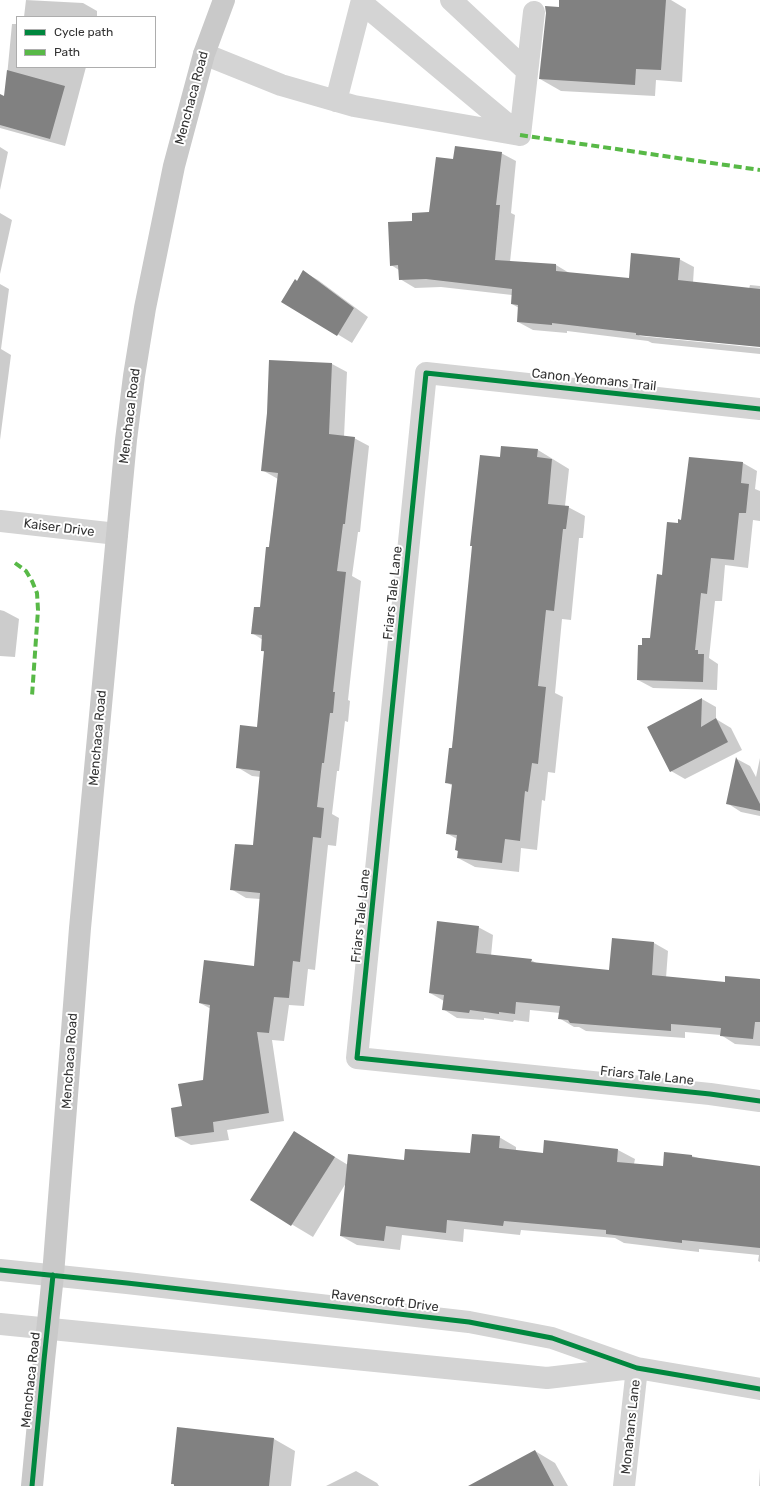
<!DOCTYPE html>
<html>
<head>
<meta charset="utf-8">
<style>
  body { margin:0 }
  #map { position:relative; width:760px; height:1486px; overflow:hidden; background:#fff; font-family:Rubik,sans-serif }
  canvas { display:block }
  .legend { position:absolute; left:16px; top:16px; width:140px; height:52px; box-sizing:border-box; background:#fff; border:1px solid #adadad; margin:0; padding:5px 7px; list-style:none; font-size:12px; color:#333 }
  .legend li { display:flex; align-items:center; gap:8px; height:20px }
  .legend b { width:20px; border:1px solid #adadad }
</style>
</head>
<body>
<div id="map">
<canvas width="760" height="1486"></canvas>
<ul class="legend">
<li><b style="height:5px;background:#00873e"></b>Cycle path</li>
<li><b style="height:5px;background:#58b947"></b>Path</li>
</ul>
</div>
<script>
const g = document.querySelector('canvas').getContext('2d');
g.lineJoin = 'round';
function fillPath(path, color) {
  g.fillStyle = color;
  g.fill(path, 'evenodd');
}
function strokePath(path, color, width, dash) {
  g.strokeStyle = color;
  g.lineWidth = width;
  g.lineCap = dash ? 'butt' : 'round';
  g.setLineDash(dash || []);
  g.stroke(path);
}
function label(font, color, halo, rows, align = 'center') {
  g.font = font + ' Rubik,sans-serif';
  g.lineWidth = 4;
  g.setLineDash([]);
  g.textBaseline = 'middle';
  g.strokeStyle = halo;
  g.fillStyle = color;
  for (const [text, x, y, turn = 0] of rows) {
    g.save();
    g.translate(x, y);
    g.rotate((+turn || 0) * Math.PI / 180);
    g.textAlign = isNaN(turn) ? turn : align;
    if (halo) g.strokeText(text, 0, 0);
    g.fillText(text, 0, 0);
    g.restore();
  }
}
fillPath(new Path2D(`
  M26,0L83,3L97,11V17H24Z
  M560,0H671L686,9L682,82L656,80L655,96L561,91L540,79L560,8Z
  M12,24H17V67H86L65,146L0,128V96L5,97Z
  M0,147L8,152L0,190Z
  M501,153L516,161L511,213L515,215L510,262L556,265L571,274L630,279L679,259L694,267L693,283L749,289L750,285L760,286V346L638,334L640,336L760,348V354L652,343L648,341L567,331V333L533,330L518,322L519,308L512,304V295L441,287L415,288L400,279L399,270L391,265L413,222L430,213L454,160Z
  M0,213L12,220L0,274Z
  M304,272L318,280L368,317L352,343L283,301Z
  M0,284L9,289L1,349L11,355L0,440Z
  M270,361L332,364L347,372L344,437L354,438L369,446L361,522L360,532H358L352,576L361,581L348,700L350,701L348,722L345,721L339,771H337L332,814L339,818L336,846L328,845L315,970L308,969L304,1006L289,1005L284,1041L272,1040L284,1121L227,1130L229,1140L191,1145L176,1137L183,1107L204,1081L211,1009L200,1003L255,967L260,899L246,898L231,889L254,847L261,777L252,776L237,767L258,728L265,652L262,651L263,640L252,633L261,608L278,479L262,470L268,413Z
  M502,447L538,450L569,469L565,506L568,507L585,516L583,538H579L571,620L562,619L555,693L563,697L555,773L548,772L545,801L542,800L537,850L521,848L519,872L475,867L458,858L457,839L448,834L453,786L446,782Z
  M690,458L743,463L757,471L755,489L760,491V521L753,520L748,568L725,565L722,601H715L709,658L718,664L717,690L653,688L638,680L643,646L651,639L663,576L679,524L682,521Z
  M0,610L4,611L19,619L15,657L0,656Z
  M702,699L716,707V719L731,728L742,750L685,779L671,771L648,727Z
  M760,758V816L741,812L727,803L737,759L750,766L756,777Z
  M478,927L493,935L491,956L531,960L538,964L610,972L613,940L654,943L668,951L666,978L726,983V977L760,979V1046L735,1044L721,1035L685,1032V1038L586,1031L579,1027H574L559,1018L560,1013L530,1010L529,1022L514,1020L513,1022L484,1018V1020L457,1018L443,1009L444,1001L430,993Z
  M294,1132L348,1165L405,1161L471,1154L499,1137L516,1147V1151L544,1154L545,1141L618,1150L635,1159L634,1164L664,1167L692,1156L760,1178V1262L758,1261L759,1255L699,1249V1252L624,1243L615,1238L521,1230L520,1235L464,1229L463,1242L402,1235L400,1250L357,1245L341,1236L346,1183L313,1237L251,1200Z
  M178,1428L274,1439L295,1451L291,1486H175L172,1483Z
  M535,1451L555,1463L568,1486H470Z
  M760,1468V1486H759Z
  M356,1471L377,1483L379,1486H326Z`), '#0003');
fillPath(new Path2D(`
  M559,0H666L661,70L636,69L635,85L539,79L546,13L545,6L559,7Z
  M7,70L65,86L50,139L0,125V94L4,96Z
  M455,146L502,152L496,205H500L495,260L556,264V271L629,278L631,253L680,258L678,280L760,289V347L636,335V333L552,323V325L517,322L518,305L511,304L512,289L426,279L399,280L398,265L390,266L388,222L412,221V213L429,212L436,157L453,159Z
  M303,270L354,308L337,336L281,302L295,279L297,281Z
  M269,360L332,363L329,434L355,437L346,514L345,524H343L337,571L346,572L333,692H335L333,713H330L324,763H322L317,807L324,808L321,838L313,837L300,962L293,961L289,998L274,997L269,1033L257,1032L269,1113L213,1122L214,1132L175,1137L171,1108L182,1106L178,1084L203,1080L210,1005L199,1003L204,960L254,966L260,893L230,890L235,844L253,845L260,771L236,768L240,725L257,727L264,651H261L262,635L251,634L254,607H260L266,547H269L278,473L261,471L267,413Z
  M501,446L538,449L537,457L552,459L548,504L569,506L566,529H563L554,611L546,610L538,686L546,687L538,764L532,763L528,792L525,791L520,841L505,839L502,863L457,858L458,851L455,850L457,835L446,834L452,784L445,783L449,748H452L472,546H470L480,455L500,457Z
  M689,457L743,462L741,483L749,484L746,513H739L734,560L711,558L707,594L701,593L695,650H698V654H704L703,682L637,680L638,645H642V638H650L657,574L662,575L667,522L678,523V519L681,520Z
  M702,698L701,727L716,718L728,742L670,772L647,727Z
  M736,757L760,804V811L726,804Z
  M437,921L479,926L476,953L532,959L531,962L609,970L612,938L654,942L652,975L725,982V976L760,979V1022H755L753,1039L720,1036L721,1028L671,1024V1031L570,1023L568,1020L558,1019L560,1006L516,1002L515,1014L499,1012V1014L470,1010L469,1013L442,1010L444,995L429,993Z
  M294,1131L335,1157L291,1226L250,1200Z
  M472,1134L500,1136L499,1148L543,1153L544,1140L618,1149L617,1162L663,1166L664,1152L692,1155V1157L760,1166V1248L682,1240V1243L606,1234V1230L504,1221L503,1226L447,1220L446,1233L386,1226L384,1241L340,1236L348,1154L404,1160L405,1149L470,1153Z
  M177,1427L274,1438L269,1486H174V1484H171Z
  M535,1450L554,1486H468Z`), '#818181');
strokePath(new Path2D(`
  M451,0L527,71
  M362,3L519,134
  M204,54L281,85L354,106L520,135
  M336,101L362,0
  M520,135L534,12
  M760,409L426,373L357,1058L710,1094L760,1101
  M0,521L117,534
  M0,1270L127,1283L469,1322L552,1338L637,1368L760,1389
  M0,1324L547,1378L632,1368
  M624,1486L637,1368`), '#d4d4d4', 22);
strokePath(new Path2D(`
  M32,1486L44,1360L53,1275L80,928L126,440L134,376L145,308L174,166L204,54L224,0`), '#c9c9c9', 22);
strokePath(new Path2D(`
  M520,135L760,170
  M15,563L26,571L32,581L37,593L38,610L32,696`), '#58b947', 4, [8, 4]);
strokePath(new Path2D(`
  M760,409L426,373L357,1058L710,1094L760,1101
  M0,1270L127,1283L469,1322L552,1338L637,1368L760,1389
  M32,1486L44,1360L53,1275`), '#00873e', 5);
label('13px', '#333', '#fff', [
  ["Menchaca Road",192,98,-75],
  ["Canon Yeomans Trail",594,380,6],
  ["Menchaca Road",130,416,-83],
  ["Kaiser Drive",59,528,7],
  ["Friars Tale Lane",393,593,-84],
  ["Menchaca Road",98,738,-85],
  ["Friars Tale Lane",361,916,-84],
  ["Menchaca Road",70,1061,-86],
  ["Friars Tale Lane",647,1076,6],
  ["Ravenscroft Drive",385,1301,7],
  ["Menchaca Road",31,1380,-84],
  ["Monahans Lane",631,1427,-84]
]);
</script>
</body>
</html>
